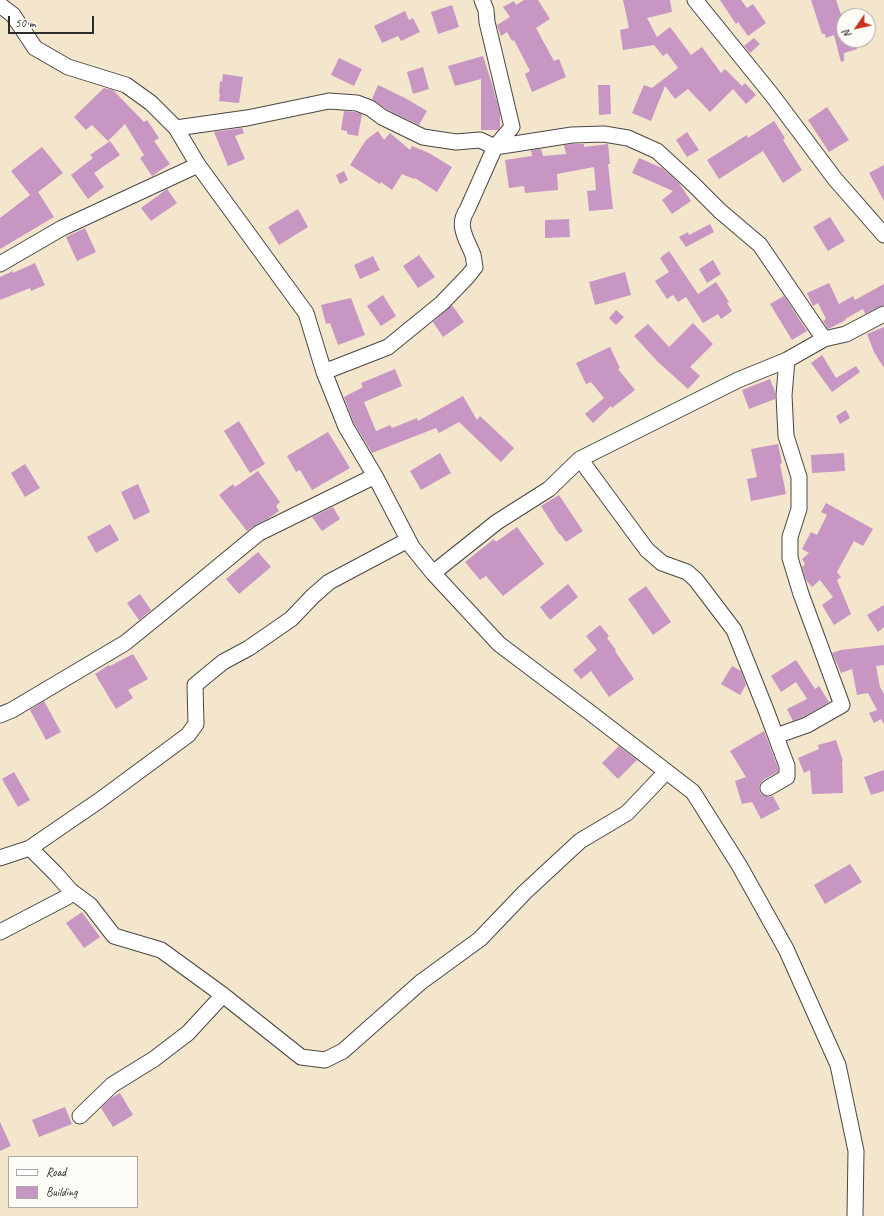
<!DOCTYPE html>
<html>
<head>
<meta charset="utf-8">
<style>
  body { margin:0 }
  #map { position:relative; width:884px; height:1216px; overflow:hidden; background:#f3e6cd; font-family:Caveat,sans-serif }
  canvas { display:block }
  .legend { position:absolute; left:8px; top:1156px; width:130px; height:52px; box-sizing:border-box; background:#fdfcf7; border:1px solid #a9a8a5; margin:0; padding:5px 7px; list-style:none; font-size:12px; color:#2b2b2b }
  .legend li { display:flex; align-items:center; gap:8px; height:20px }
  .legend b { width:20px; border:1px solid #a9a8a5 }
  .north { position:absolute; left:836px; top:8px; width:40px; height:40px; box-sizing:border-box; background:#fdfcf7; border:1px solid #a9a8a5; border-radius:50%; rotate:236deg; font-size:11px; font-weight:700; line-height:16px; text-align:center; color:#2b2b2b }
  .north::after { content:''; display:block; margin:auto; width:14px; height:18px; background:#c8321e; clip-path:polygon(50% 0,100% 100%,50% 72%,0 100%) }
  .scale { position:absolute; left:8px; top:16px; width:86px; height:18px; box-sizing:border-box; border:2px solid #2b2b2b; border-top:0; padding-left:5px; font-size:12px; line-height:14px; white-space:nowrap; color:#2b2b2b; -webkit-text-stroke:3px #fdfcf7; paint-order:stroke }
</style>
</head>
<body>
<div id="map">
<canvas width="884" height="1216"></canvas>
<ul class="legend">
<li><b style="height:5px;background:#fff"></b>Road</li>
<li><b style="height:11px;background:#c796c3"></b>Building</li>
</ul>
<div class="north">N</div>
<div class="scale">50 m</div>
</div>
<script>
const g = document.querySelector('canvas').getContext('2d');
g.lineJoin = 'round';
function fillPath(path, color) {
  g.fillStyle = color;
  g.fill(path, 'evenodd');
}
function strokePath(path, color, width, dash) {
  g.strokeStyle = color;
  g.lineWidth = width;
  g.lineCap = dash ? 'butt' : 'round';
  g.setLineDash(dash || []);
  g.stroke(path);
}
fillPath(new Path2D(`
  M524,0H538L550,19L536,28L554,61L559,59L566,77L532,92L525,74L530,71L514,40L512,41L507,32L501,36L497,25L510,17L503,7L514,1L516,5Z
  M623,0H670L672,12L647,18L657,37L670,27L691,55L702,47L721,73L725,69L742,86L745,83L756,95L746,104L733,89L710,112L688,89L675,99L665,86L651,121L632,113L644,85L652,88L678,68L667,53L663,56L654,45L623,50L620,30L629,28Z
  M720,0H741L747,8L753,4L766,23L748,36L738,22L736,24Z
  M811,0H836L844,23V40H855L857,49L844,53V61L841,62L834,35L826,38L825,34H822Z
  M452,5L459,27L438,34L431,12Z
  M405,11L409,20L413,18L420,32L401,41L398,36L382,43L374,26Z
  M754,38L760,44L750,53L744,46Z
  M483,56L492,84L500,113V128L498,130H481V79L455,86L448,66Z
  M339,58L362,69L354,86L331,75Z
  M423,67L429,89L413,94L407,72Z
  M223,74L243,77L239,103L219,101L220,94H219L220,81L222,82Z
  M378,85L405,98L427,111L419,125L386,109L372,99Z
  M598,85H610L611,114L599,115Z
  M104,88L113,90L144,122L147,120L159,138L154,141L170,164L152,176L140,158L144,155L125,124L108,141L92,125L86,130L74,117Z
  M827,107L849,140L829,152L808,120Z
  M344,111L355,112L362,114L358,136L347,134V131L341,130Z
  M774,121L785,138L783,140L802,170L783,183L763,151L719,179L707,160L747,135L748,138Z
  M242,128L244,133L235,136L245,159L228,166L214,132Z
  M378,131L384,140L390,133L410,150L412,146L429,153L452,167L437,192L415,178L414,179L402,174L392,190L381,182L380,184L350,165L366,140Z
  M687,132L699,150L687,157L676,140Z
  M110,141L120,155L94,173L104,187L88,199L71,175L93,158L90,155Z
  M573,144H584V147L608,144L610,164H608L613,209L589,211L587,191L596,190L594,167L557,174L558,190L525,193L524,186L509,188L505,160L532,156L531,150L541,149L543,156L566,154L564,145Z
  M42,147L63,173L38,192L54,217L0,249V218L30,195L11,171Z
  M639,158L662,168L679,183L691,201L672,214L662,200L673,191L632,173Z
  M884,165V201L869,173Z
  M344,171L348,180L340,184L336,175Z
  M167,189L177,203L151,221L141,208Z
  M298,209L308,227L279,245L268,227Z
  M830,217L845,241L828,251L813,227Z
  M569,219L570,237L545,238V220Z
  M710,224L714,232L686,247L679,237L688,232L689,235Z
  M85,228L96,252L77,261L66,237Z
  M669,251L698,294L716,282L729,302L727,303L732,311L721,319L718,314L703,323L686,297L678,302L673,295L667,299L655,281L669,272L660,258Z
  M419,255L435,277L418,288L403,266Z
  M373,256L380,270L360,279L354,265Z
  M713,260L721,274L707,283L699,269Z
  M35,263L45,285L31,291L30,288L0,300V277L13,271V273Z
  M625,272L631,295L595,305L589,282Z
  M829,283L839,304L853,296L855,300L884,284V305L865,314L863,309L845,319L846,320L828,329L823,321L826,319L818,303L813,306L807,293Z
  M383,295L396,316L381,326L367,306Z
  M784,296L807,331L792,340L770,304Z
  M351,298L365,335L338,345L330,323L326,324L321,305Z
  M452,305L464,322L443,337L433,322Z
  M616,310L624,317L616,325L609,318Z
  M693,323L713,344L690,367L700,376L688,389L658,362L634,336L648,324L669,347Z
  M884,327V368L874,352L867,334Z
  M610,347L620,368L618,369L635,390L612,408L611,406L593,423L585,414L604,398L591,382L586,384L576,363Z
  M822,355L836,378L856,366L860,372L832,392L811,363Z
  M395,369L402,386L364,402L376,431L390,425L392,428L417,418L418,421L463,396L477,420L480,416L514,448L501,462L459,422L439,433L436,428L372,453L354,423L344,397L363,387L361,383Z
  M770,379L775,392V399L749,409L742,390Z
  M846,410L850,418L840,424L836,416Z
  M239,421L265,464L250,473L224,431Z
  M328,432L350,468L312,490L300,470L296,472L287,456Z
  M778,444L782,463L780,464L786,494L751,501L747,479L757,477L751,449Z
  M440,453L451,473L421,490L410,471Z
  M844,453L845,471L812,473L811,455Z
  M25,464L40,488L25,497L11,473Z
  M258,471L280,502L276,506L279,511L269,518L255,525L247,531L219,495L233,484L235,487Z
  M138,484L150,512L134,520L121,492Z
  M559,495L583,531L566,542L560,534H559L541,506Z
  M826,503L873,529L863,546L854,541L837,572L841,577L837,580L851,614L834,625L822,605L833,597L820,580L812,587L806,580L802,567L805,564L802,559L809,553L802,549L811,532L817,535L827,515L821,512Z
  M333,507L340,519L322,531L312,517Z
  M110,524L119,540L96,553L87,537Z
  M517,527L544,564L503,596L486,576L480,580L465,562L494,539L496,542Z
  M258,552L271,567L239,594L226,579Z
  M568,584L578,597L550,620L540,607Z
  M646,586L671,622L653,635L628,599Z
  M140,594L151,610L139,620L127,603Z
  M884,605V627L878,632L867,615Z
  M600,625L609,636L607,638L616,650L615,651L634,679L609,697L591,671L581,679L573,670L597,650L586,636Z
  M884,645V665L876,666L880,687L884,694V724L881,719L874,723L869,713L877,710L868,693L857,695L852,669L841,673L832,653L841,650Z
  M133,654L148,679L128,690L133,698L116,709L95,674L109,665L110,666Z
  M796,660L815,689L819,686L829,702L803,717L793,721L787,709L807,699L796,682L781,692L771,676Z
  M732,666L741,671L746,685L740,695L721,684Z
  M44,701L61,732L46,740L30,710Z
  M764,731L778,768V772L763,780L760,784L759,788L760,793L764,796L768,797L773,796L780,809L761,819L752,802L742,804L735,781L746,777L730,751Z
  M836,740L843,761H842L843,793L812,794L810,770L804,773L798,758L819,749L818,745Z
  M619,746L637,760L618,779L602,763Z
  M884,770V791L871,795L864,777Z
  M14,772L30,800L18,807L2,779Z
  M850,864L862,882L825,904L814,885Z
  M82,912L100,937L84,948L66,923Z
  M120,1093L133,1115L113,1127L101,1108L111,1098Z
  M65,1107L72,1124L39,1137L32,1120Z
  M0,1122L11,1146L0,1151Z`), '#c796c3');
const minor = new Path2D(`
  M695,0L772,95L835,179L884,235
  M0,5L13,15L35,48L68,67L126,85L151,103L176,128L198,165L306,313L324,372L346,427L375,476L412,547L433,573L499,644L588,711L693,792L739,865L786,949L838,1065L856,1151L855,1216
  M176,128L247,118L329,101L357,103L370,108L382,117L423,137L456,142L480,140L495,147L572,135L604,134L628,138L657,151L693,184L720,211L760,245L824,339
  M0,264L62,228L198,165
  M324,372L388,347L442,303L468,276L475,267C474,263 474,259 473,255C467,240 456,225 467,210L495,147L512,127L487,22L486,10L482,0
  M580,459L647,550L662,563L687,572L696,580L734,630L766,710L787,766V777L768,788
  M433,573L497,522L549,489L580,459L738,380L787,360L824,339L846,334L884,314
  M0,715L12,710L125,643L162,613L259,533L375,476
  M776,736L807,725L842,705L801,594L790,558V537L799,509V477L786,436L784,395L787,360
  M0,858L30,848L100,800L188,735L196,724L195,685L223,662L249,648L291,619L313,596L329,582L408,540
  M71,891L90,905L114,936L161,950L223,995L301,1057L325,1060L343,1051L421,982L480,939L525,892L580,841L627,813L666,772
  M0,932L67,897L71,891L56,874L30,848
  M80,1116L112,1085L154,1059L188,1033L223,995`);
strokePath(minor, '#494743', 17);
strokePath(minor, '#fff', 15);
</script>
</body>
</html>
